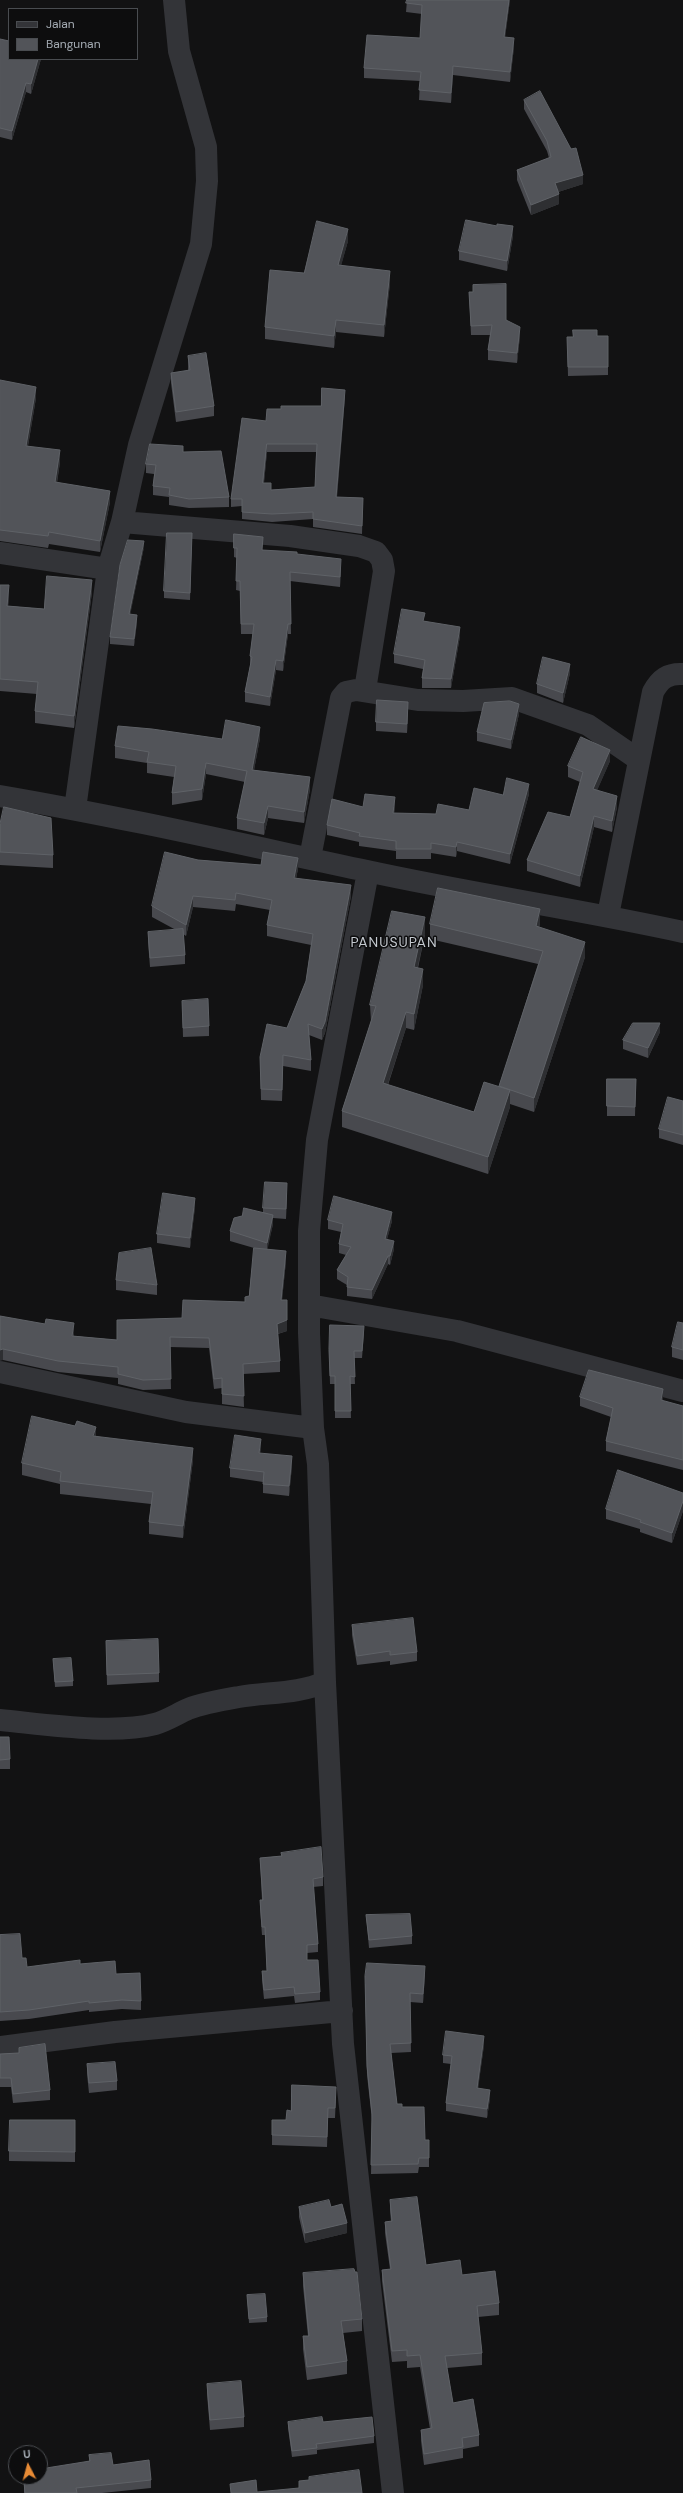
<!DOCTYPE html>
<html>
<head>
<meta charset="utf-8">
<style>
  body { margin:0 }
  #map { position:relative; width:683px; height:2493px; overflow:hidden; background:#121213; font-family:"DM Sans",sans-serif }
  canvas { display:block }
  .legend { position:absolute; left:8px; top:8px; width:130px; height:52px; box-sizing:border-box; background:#0d0d0e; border:1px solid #494c50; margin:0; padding:5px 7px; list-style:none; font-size:12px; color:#a4abb3 }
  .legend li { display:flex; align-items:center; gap:8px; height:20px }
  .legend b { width:20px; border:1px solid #494c50 }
  .north { position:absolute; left:8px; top:2445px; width:40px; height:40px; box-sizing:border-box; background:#0d0d0e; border:1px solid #494c50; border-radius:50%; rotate:354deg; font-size:11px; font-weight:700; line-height:16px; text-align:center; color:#a4abb3 }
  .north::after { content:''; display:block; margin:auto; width:14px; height:18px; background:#e88b35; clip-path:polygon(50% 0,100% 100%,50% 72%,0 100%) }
</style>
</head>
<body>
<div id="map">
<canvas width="683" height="2493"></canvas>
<ul class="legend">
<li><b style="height:5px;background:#333438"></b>Jalan</li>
<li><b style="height:11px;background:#525459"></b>Bangunan</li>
</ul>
<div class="north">U</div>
</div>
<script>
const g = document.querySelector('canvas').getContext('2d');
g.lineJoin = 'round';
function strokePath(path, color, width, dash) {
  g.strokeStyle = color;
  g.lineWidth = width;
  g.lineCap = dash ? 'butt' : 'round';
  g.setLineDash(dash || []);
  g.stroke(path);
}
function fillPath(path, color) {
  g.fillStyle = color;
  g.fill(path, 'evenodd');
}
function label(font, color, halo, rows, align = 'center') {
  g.font = font + ' "DM Sans",sans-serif';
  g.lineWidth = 3;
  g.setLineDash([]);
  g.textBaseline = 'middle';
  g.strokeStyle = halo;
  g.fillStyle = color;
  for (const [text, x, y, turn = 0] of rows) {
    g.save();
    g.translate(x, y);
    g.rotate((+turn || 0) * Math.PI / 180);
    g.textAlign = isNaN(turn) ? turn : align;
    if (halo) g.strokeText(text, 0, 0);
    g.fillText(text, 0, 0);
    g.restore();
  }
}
strokePath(new Path2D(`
  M122,522L290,536L359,546L376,552L382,560L384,571L365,690
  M0,553L108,569L75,809
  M108,569L122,522L139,445L201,244L207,181L206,147L179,51L174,0
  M0,796C123,817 245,845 367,871C472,894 578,909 683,932
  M310,858L341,698L346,692L356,690L418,700L463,701L512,698L588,725L639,760
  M368,872L317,1140L309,1231V1333L313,1428L318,1464L325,1682L343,2044L393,2493
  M608,915L653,692C660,679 668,673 683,674
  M309,1305L457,1331L683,1391
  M0,1372L186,1412L313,1428
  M0,1720C43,1724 113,1735 155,1724C166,1721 177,1714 188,1709C204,1703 222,1700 239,1697C267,1692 299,1694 325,1682
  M0,2047L115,2032L342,2011`), '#333438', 22);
fillPath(new Path2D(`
  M407,0H510L505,37L514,47L510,82L453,75L451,103L419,100L420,81L364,78V68L420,38L422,14L406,12Z
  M0,39L41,59L31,94L26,92L12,140L0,137Z
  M524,100L571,149L583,184L558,192L559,204L531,215L517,180V170L549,158L547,151L524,109Z
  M497,226L513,236L507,271L459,260V251Z
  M348,241L341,265L390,283L384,337L336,332L334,348L265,339V327L304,273Z
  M469,292L506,320L520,336L517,363L488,360V350L490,335H471Z
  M608,336V375L568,376L567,337Z
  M188,356L214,406V416L176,422L171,383V373L188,371Z
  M0,380L36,398L28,446L60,462L57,483L110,502L100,552L49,544L48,548L0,541Z
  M345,397L337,497L363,498L362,534L313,527V519L272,522L242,519V506L231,507V499L266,421L281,409L321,406ZM267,452H316L315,487L271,490L264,483Z
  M183,452L229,497V507L189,508L169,505V497L153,495V486L154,474L146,473V464Z
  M192,533L190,600L164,598V591Z
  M234,534L263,550L297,554L341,568L340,587L290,581L291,634H288L283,671L276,670L270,706L245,702V692L250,666V656L253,634H241L240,591L236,590L237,558L234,557Z
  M144,547L130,614L137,622L134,646L110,644V637Z
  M0,585L9,598L8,606L44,609L92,592L74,728L35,723V711L37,694L0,691Z
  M425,621L460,636L451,688H422V678L423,669L394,663V654Z
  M570,673L563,703L537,693V684Z
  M408,711L407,733L376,731V722Z
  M519,714L511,749L477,741V732Z
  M260,738L254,770L310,789L304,823L268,818L264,835L237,829V818L245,782L206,774L202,800L172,805V793L174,777L147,773V763L115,758V746L222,739Z
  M610,761L597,790L617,807L612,832L594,827L580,887L527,871V860L570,817L580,782L568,777V766Z
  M529,794L510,864L457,851L456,857L431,853V859H396V851L359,846V842L327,835V825L363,807H395L394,813L436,814L469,810L503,795Z
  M0,824L53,855V868L0,865Z
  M198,860L298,869L296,878L351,896L325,1033L322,1040L309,1035L311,1060V1071L283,1066L282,1101L261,1100L260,1057L287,1028L306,981L311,945L267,936V925L270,910L236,904L235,911L193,907L186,936L183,934L185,955V964L150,967L148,942V932L176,930L152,917V906Z
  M540,923L539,928L585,957L534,1112L510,1104V1107L488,1174L342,1127V1111L371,1021L370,1005L425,934L418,968L423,985L414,1030L406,1028L388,1085L474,1112L499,1087L538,964L430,939V924Z
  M182,1001L209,1026V1036L183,1037Z
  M660,1032L648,1058L623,1049V1040Z
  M636,1079L635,1116H607V1106Z
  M683,1101V1145L659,1138V1129Z
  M287,1193L286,1219L273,1218V1224L267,1249L286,1261L282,1300L287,1331L278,1334L280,1361V1372L243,1374L244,1407L222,1404V1388L214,1389L209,1348L170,1347L171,1389L143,1390L118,1384V1378L58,1372L3,1360L0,1316L74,1333V1336L117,1340L182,1318L245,1302L249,1296L254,1248L230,1241V1231L263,1213V1208Z
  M195,1207L190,1248L157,1243V1234Z
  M328,1220L392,1221L387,1239L394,1249L390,1265L388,1264L372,1299L347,1296V1285L337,1279V1270L346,1255L339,1253V1244L341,1232L328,1229Z
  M116,1280L157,1285V1295L116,1290Z
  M683,1323V1360L672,1357V1347Z
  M364,1333L362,1358H354L355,1384H350L351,1418H335V1384H330L329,1350Z
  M580,1397L663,1399L662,1401L683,1406V1470L606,1451V1441L611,1417L580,1406Z
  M96,1437L193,1460L183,1538L149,1534V1522L151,1504L60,1494V1484L22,1475V1463Z
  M261,1448L260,1453L292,1466L289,1496L263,1493V1482L230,1477V1468Z
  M683,1493V1511L672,1543L640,1532V1529L606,1519V1509Z
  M352,1625L417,1652V1661L390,1665V1661L357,1665L352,1635Z
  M106,1641L159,1673V1682L107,1685Z
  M53,1659L73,1681V1686L55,1687Z
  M0,1737L10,1759V1769H0Z
  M281,1853L323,1877V1886L313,1887L318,1944V1952L307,1953V1960L320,1992V2000L295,2003L294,1996L264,1999L262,1980V1971H267L265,1935H262L260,1908V1900H262L260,1858L281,1856Z
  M366,1915L412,1936V1944L369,1948Z
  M0,1935L22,1958L27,1967L80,1964L116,1974L141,2001V2010L122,2009L89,2012V2010L29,2019L0,2021Z
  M425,1975L423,2003L410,2002L411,2052L391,2053L397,2104L402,2107L425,2140H429V2167H419L418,2173L371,2174L372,2120L367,2075L365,1984Z
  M484,2045L478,2088L490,2098L487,2118L446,2111V2103L451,2064L443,2063V2055Z
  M19,2048L50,2090V2100L13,2103L11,2087H0V2054L19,2053Z
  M87,2064L117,2081V2090L89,2093L87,2074Z
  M336,2096L335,2118H328L327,2147L272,2145V2120H286L291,2111Z
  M75,2120V2162L9,2161V2151Z
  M390,2200L426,2265L462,2275L499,2303V2315L478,2317L482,2353V2365L447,2368L453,2403L479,2435V2446L463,2449V2458L424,2465L421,2441V2430L430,2429L420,2367L407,2368V2361L392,2362L382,2281V2270L390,2269L385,2233V2222L391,2221L390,2211Z
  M299,2207H331L347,2233L305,2243L299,2217Z
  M303,2273L362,2319V2331L343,2333L347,2361V2374L307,2380L303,2349V2336H308L303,2286Z
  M247,2295L267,2317V2322L249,2323Z
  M207,2384L244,2417V2427L210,2430L207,2394Z
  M288,2422H323L374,2436V2443L317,2450V2454L292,2457L288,2428Z
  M89,2455L113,2465L151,2480V2488L102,2493H24V2482L37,2480L36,2477H40L89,2461Z`), '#48494e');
fillPath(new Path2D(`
  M509,0H510L504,46V37Z
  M514,38V47L510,82V72Z
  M38,59H41L31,94V84Z
  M453,66V75L451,103V93Z
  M26,83V92L12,140V131Z
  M583,175V184L555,193V183Z
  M559,194V204L531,215V205Z
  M513,226V236L507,271V261Z
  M348,229V241L338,277V265Z
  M390,271V283L384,337V325Z
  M336,320V332L334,348V336Z
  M520,327V336L517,363V353Z
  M36,387V398L26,457V446Z
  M345,390V397L336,505V497Z
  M267,444V452L263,490V483Z
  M60,450V462L55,494V482Z
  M110,491V502L100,552V541Z
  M144,541V547L129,621V614Z
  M341,559V568L340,587V577Z
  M92,580V592L74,728V716Z
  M9,585V598L7,618V606Z
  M137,615V622L134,646V639Z
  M288,624V634L283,671V661Z
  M460,627V636L451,688V679Z
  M276,660V670L270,706V697Z
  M570,664V673L563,703V693Z
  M408,702V711L407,733V724Z
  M519,704V714L511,749V740Z
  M260,727V738L252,781V770Z
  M610,750V761L593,800V789Z
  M206,763V774L202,800V789Z
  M310,777V789L304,823V812Z
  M529,784V794L510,864V854Z
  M617,796V807L612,832V821Z
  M395,797V807L393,823V813Z
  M268,806V818L264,835V823Z
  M594,816V827L580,887V876Z
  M457,842V851L456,857V847Z
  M298,858V869L294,889V878Z
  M351,885V896L325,1033L322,1040V1029Z
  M193,896V907L186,936V925Z
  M540,909V923L536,941V926Z
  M425,917V934L414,983V967Z
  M585,942V957L534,1112V1098Z
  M423,969V985L414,1030V1014Z
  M406,1012V1028L383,1099V1083Z
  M660,1023V1032L648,1058V1048Z
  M283,1055V1066L282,1101V1090Z
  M510,1090V1107L488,1174V1157Z
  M287,1183V1193L286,1219V1209Z
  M195,1198V1207L190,1248V1238Z
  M392,1212V1221L385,1247V1239Z
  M273,1215V1224L267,1252V1243Z
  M394,1241V1249L390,1265V1256Z
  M286,1251V1261L281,1310V1300Z
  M388,1256V1264L372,1299V1290Z
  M287,1320V1331L277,1334V1324Z
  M74,1323V1333L72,1346V1336Z
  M3,1349V1360L0,1361V1350Z
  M663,1389V1399L661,1410V1400Z
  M96,1427V1439L93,1436Z
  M261,1439V1448L259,1463V1453Z
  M193,1448V1460L183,1538V1526Z
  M292,1456V1466L289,1496V1486Z
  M683,1501V1511L672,1543V1533Z
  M425,1966V1975L423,2003V1994Z
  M484,2036V2045L477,2097V2088Z
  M490,2090V2098L487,2118V2109Z
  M347,2223V2233L305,2243V2233Z`), '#2e2f32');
const building = new Path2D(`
  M407,0H509L504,37L514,38L510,72L453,66L451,93L419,90L421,72L364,68L367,35L420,38L422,5L406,3Z
  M0,39L9,41V59H38L31,84L26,83L12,131L0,128Z
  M540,91L571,149L576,148L583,175L555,183L559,194L531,205L517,170L551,157L547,141L524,100Z
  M466,220L497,226V224L513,226L507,261L459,251Z
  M317,221L348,229L338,265L390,271L384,325L336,320L334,336L265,327L270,270L304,273Z
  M506,284V320L520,327L517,353L488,350L492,325L471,326L469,292H473V285Z
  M573,330H597V336H608V367H568L567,337H573Z
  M206,353L214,406L176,412L171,373L190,370L188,356Z
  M0,380L36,387L26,446L60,450L55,482L110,491L100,541L49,532L48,536L0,530Z
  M322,388L345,390L336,497L363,498L362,526L313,519V512L272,514L242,512V499H231L242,418L266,421L267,409H281V406H321ZM267,444H317L315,487L271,490V483H263Z
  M150,444L183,446V452L221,451L229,497L189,499L169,495L170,488L153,486L156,465L146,464Z
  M167,533H192L190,593L164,591Z
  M234,534L263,537L262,550L297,552V554L341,559L340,577L290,572L291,624H288L283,661L276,660L270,697L245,692L252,657L250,656L254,624H241L240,581H236L237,548H234Z
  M128,540L144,541L129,614L137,615L134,639L110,637L120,565Z
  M47,576L92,580L74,716L35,711L38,682L0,679V585H9L7,606L44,609Z
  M402,609L425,613L423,621L460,627L451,679L422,678L425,660L394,654Z
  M543,657L570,664L563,693L537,684Z
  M377,700L408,702L407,724L376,722Z
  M510,701L519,704L511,740L477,732L484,703Z
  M226,720L260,727L252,770L310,777L304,812L268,806L264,823L237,818L247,771L206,763L202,789L172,793L176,766L147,762L149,752L115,746L118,726L152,729L222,739Z
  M581,737L610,750L593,789L617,796L612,821L594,816L580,876L527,860L548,812L570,817L583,772L568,766Z
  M507,778L529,784L510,854L457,842L456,847L431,843V849H396V841L359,836L360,833L327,825L332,799L363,807L365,794L395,797L393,813L436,814L438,804L469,810L474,788L503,795Z
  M4,807L51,818L53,855L0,852V824Z
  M165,852L198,860L261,865L263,852L298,858L294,878L351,885L325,1022L322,1029L308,1024L311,1060L283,1055L282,1090L261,1089L260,1057L267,1024L287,1028L306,981L313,934L267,925L272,900L236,893L235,900L193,896L186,925L152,906Z
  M438,888L540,909L536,926L585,942L534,1098L499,1086L543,951L430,924Z
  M392,911L425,917L414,967L423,969L414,1014L406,1012L383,1083L474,1112L484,1082L510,1090L488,1157L342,1111L376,1006L370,1005Z
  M183,929L185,955L150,958L148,932Z
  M208,999L209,1026L183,1028L182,1001Z
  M633,1023H660L648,1048L623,1040Z
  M607,1079H636L635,1107L607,1106Z
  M668,1097L683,1101V1135L659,1129Z
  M265,1182L287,1183L286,1209L263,1208Z
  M163,1193L195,1198L190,1238L157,1234Z
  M334,1196L392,1212L385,1239L394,1241L390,1256H388L372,1290L347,1287L348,1277L337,1270L351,1247L339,1244L343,1224L328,1220Z
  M244,1208L273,1215L267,1243L230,1231L234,1218L242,1216Z
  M151,1248L157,1285L116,1280L119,1253Z
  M254,1248L286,1251L281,1300H287V1320L277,1324L280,1361L243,1364L244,1396L222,1394V1378L214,1379L209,1338L170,1337L171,1379L143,1380L118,1374V1367L58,1361L3,1349L0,1350V1316L45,1324L46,1319L74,1323L72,1336L117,1340V1320L182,1318L183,1300L245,1302V1297L249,1296Z
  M678,1322L683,1323V1350L672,1347Z
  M330,1325L364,1326L362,1351H354L355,1377L350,1376L351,1411H335V1376H330L329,1350Z
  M589,1370L663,1389L661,1400L683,1406V1460L606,1441L613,1408L580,1397Z
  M32,1416L75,1426L77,1421L96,1427L93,1436L193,1448L183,1526L149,1522L153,1492L60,1481L61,1472L22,1463Z
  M235,1435L261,1439L259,1453L292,1456L289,1486L263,1484L264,1472L230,1468Z
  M618,1470L683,1493V1501L672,1533L640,1522L641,1520L606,1509Z
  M413,1618L417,1652L390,1655V1651L357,1656L352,1625Z
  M158,1639L159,1673L107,1675L106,1641Z
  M71,1658L73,1681L55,1682L53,1659Z
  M0,1737H9L10,1759L0,1760Z
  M321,1847L323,1877L313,1879L318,1944L307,1945V1960H318L320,1992L295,1994L294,1987L264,1990L262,1971H267L265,1927H262L260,1900H263L260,1858L282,1856L281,1853Z
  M410,1914L412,1936L369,1940L366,1915Z
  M20,1934L22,1958H26L27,1967L80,1960V1964L115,1961L116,1974L140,1973L141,2001L122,2000L89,2003V2001L29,2010L0,2012V1935Z
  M367,1963L425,1966L423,1994L410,1993L411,2043L390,2044L397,2104H402V2107H424L425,2140H429V2158H419L418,2164L371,2165L372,2114L367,2066L365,1976Z
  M446,2031L484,2036L477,2088L490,2090L487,2109L446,2103L452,2056L443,2055Z
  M45,2044L50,2090L13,2094L11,2078H0V2054L19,2053V2048Z
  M115,2062L117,2081L89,2083L87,2064Z
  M292,2085L336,2087L335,2108H328L327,2137L272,2135V2120H286L287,2110L291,2111Z
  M10,2120H75V2152L9,2151Z
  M417,2197L426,2265L460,2260L462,2275L495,2271L499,2303L477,2306L482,2353L445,2356L453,2403L473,2399L479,2435L462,2438L463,2447L424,2454L421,2430L432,2428L420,2355L407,2356V2350L392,2351L382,2270L391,2269L385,2222L392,2221L390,2200Z
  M329,2200L331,2207L342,2204L347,2223L305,2233L299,2207Z
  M354,2269L355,2272H357L362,2319L341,2321L347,2361L307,2367L303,2336H309L303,2273Z
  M265,2294L267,2317L249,2319L247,2295Z
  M241,2381L244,2417L210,2420L207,2384Z
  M322,2417L323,2422L372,2417L374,2436L316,2444L317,2448L292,2451L288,2422Z
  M111,2453L113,2465L149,2460L151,2480L76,2488L77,2493H25L24,2482L38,2480V2477H40V2469L90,2461L89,2455Z
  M359,2470L362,2493H231L230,2484L256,2480L257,2492L299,2488V2481L309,2480V2477Z`);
fillPath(building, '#525459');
strokePath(building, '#5f6267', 1);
g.letterSpacing = '1px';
label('14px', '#c4c9cf', '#0d0d0e', [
  ["PANUSUPAN",394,943]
]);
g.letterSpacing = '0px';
</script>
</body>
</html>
